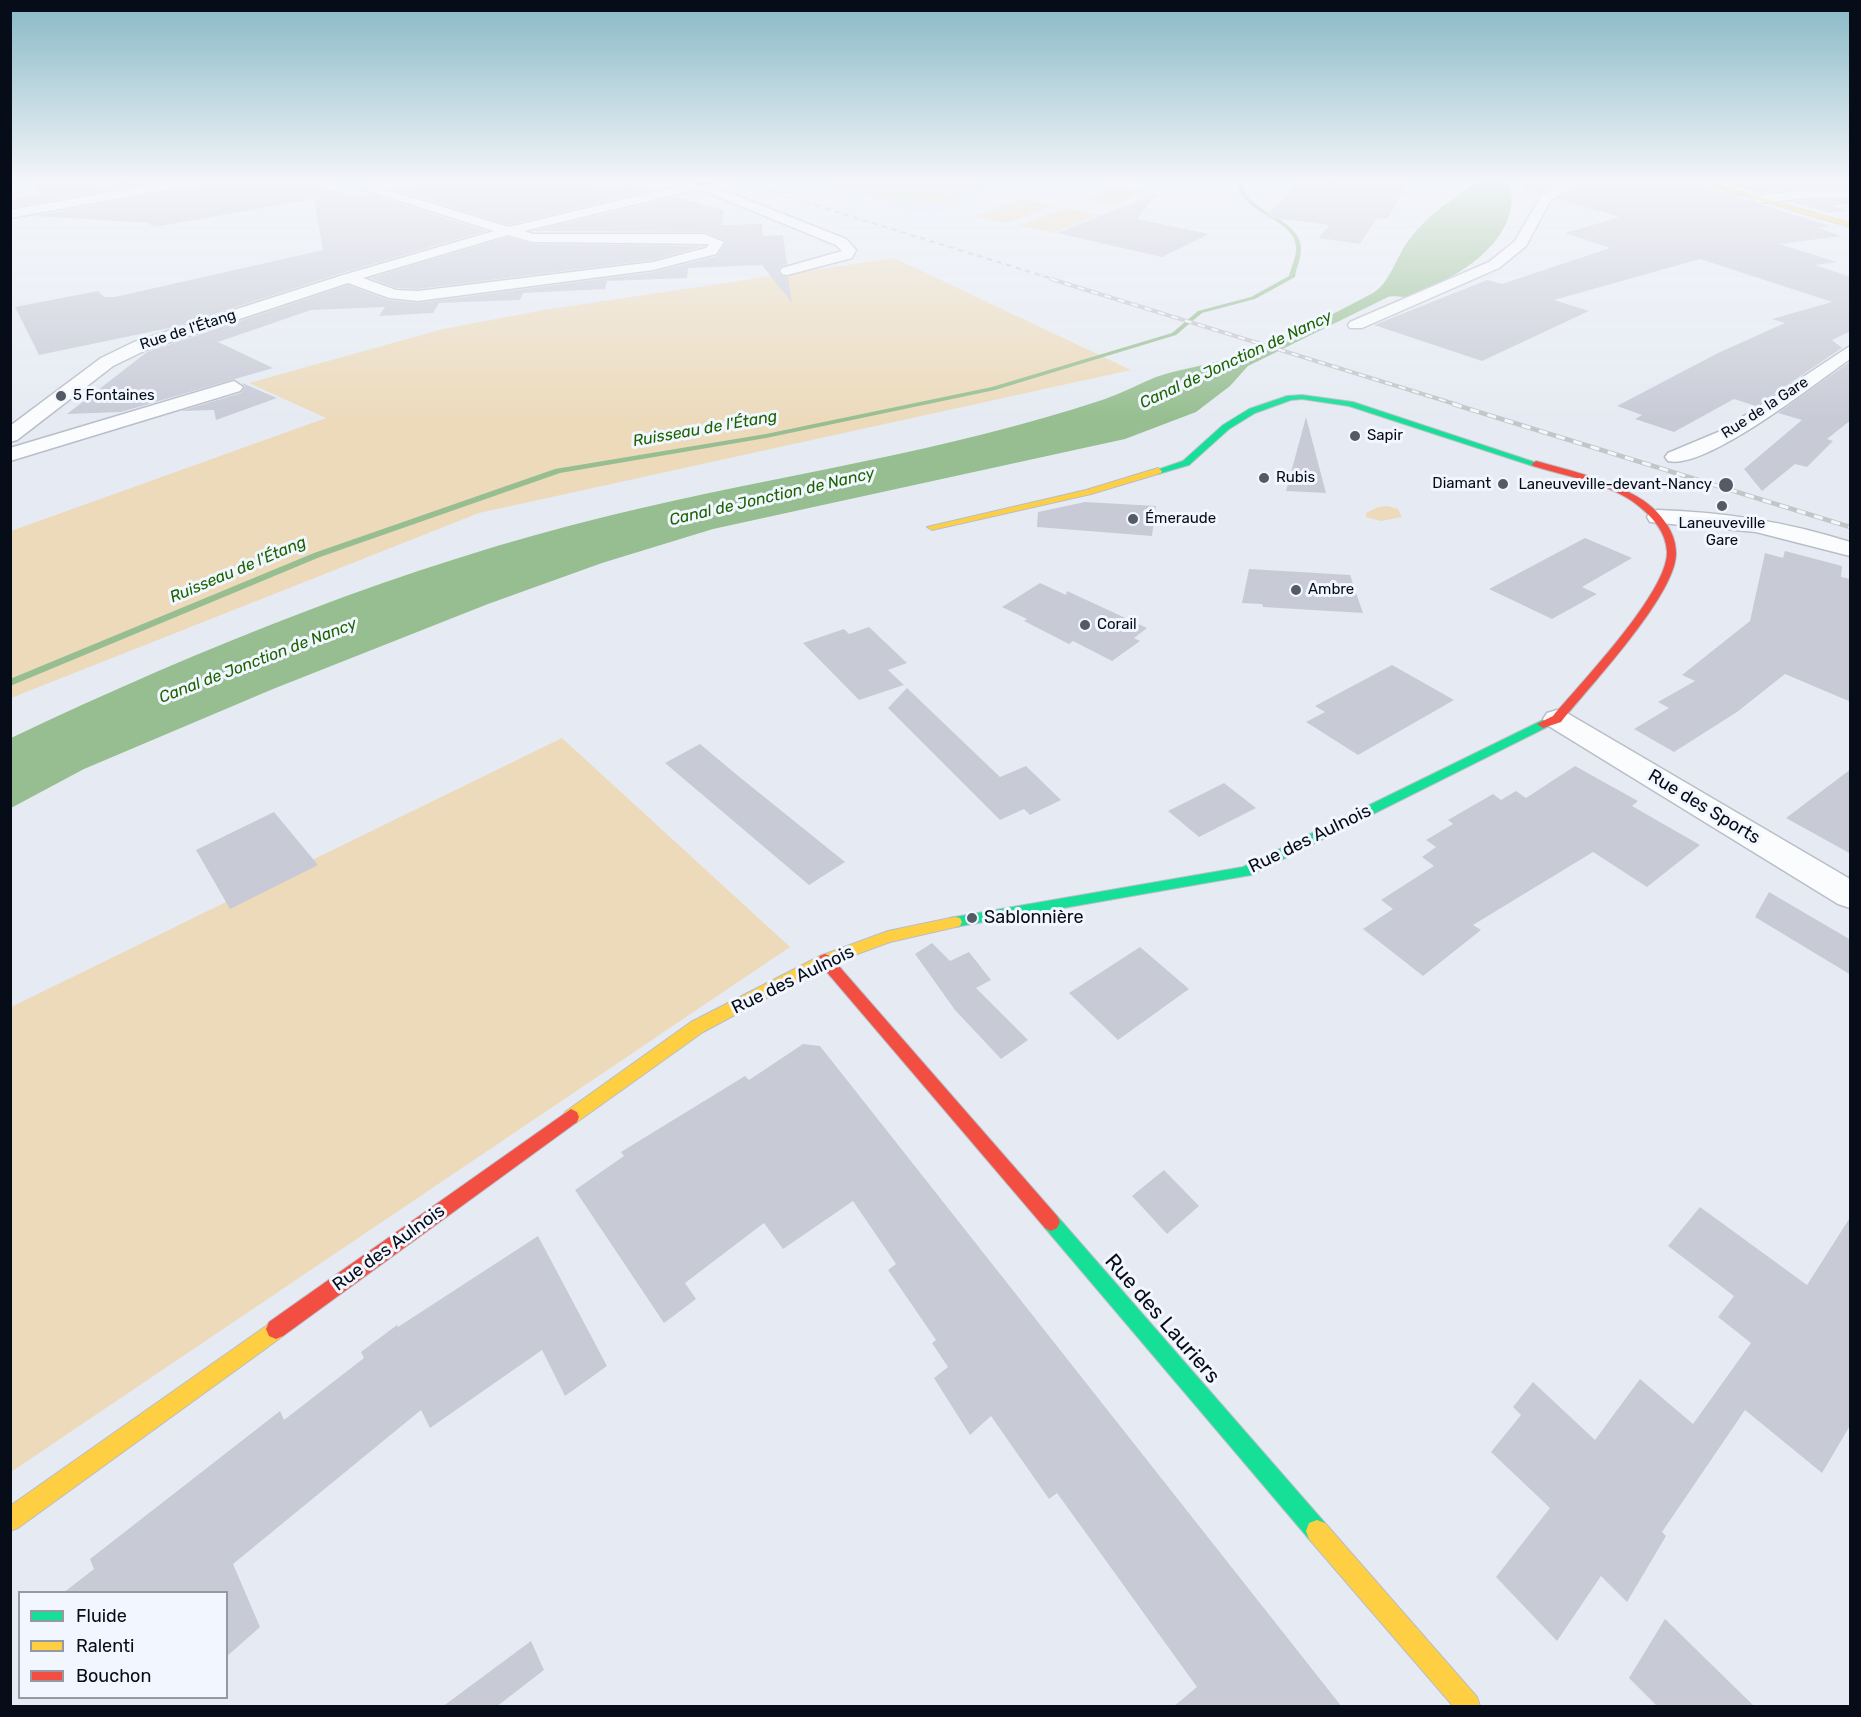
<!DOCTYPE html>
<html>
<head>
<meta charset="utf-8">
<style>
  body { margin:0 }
  #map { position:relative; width:1861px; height:1717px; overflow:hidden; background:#e6ebf3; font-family:Rubik,sans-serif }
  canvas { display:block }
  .frame { position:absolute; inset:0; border:12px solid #060d19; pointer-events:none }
  .legend { position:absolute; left:18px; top:1591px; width:210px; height:108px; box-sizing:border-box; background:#f2f7ff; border:2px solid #9499a3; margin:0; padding:8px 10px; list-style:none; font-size:18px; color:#060d19 }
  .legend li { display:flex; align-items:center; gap:12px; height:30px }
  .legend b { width:30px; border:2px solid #9499a3 }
</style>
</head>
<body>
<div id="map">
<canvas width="1861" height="1717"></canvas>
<div class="frame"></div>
<ul class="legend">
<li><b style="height:8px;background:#16e098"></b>Fluide</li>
<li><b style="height:8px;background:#ffcf43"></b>Ralenti</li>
<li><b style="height:8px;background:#f24e42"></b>Bouchon</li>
</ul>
</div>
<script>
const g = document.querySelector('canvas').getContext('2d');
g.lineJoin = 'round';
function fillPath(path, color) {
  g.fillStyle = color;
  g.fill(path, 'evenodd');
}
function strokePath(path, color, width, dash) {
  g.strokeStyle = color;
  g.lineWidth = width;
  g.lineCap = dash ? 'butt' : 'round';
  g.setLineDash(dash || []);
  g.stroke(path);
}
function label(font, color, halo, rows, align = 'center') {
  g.font = font + ' Rubik,sans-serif';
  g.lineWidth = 6;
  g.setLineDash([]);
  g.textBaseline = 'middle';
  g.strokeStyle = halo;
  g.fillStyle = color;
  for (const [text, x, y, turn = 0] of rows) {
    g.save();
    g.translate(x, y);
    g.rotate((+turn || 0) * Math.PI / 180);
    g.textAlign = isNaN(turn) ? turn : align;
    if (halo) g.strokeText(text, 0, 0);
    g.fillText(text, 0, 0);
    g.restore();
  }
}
fillPath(new Path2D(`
  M799,180H998L934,216Z`), '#d9e4f7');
fillPath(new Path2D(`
  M879,184L962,195L945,205L861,194Z
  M1111,186L1142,190L1118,205L1086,200Z
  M1022,199L1054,205L1007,223L974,216Z
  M1065,208L1099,215L1053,233L1019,226Z
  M894,258L1131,370L479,513L11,698V531L326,418L249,383L443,329L543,310Z
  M1388,506L1398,509L1402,517L1381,521L1366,517V513L1378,507Z
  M562,738L790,947L11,1472V1007Z`), '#ecdabb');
fillPath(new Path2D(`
  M1482,180L1509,182C1526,240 1453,281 1408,296C1401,299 1394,294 1386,298L1248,366L1230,386L1196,412L1125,439L713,529L602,563L488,604L273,689L84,769L11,808V738C203,647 405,565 612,515C776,475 944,453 1105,399C1122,393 1139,384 1156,377C1179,369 1203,366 1226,359C1271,344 1331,316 1373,293C1389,284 1397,256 1408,241C1428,214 1454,197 1482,180Z`), '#96be90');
fillPath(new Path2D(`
  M1239,180H1245L1241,183C1244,190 1247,197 1253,202C1268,216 1302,225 1301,250C1301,259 1296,268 1295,277L1255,299L1202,313L1176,335L995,390L766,438L560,473L320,557L10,686V679L314,553L555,469L766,434L992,387L1172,333L1198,311L1251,297L1289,276C1291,267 1296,258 1296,249C1297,225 1262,217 1248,202C1242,196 1239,190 1237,182Z`), '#96be90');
fillPath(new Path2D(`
  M24,180H95L101,186L137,180H163L10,208V200L43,194Z
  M207,180H325L326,188L354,197L370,194L486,231L342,273L174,327L39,355L15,307L98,291L104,297H115L323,250L314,199L154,227L148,223L34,216L199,186Z
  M436,180H568L604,188L628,183L653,190L509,225L392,189Z
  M1317,180L1361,185L1364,180H1410L1387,219L1377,218L1360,244L1319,238L1329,225L1266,217L1297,183L1313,185Z
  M1524,180H1564L1540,194L1522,189Z
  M1586,180H1684L1830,226L1819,228L1841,236L1779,244L1837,262L1815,265L1851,277V331L1832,340L1842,348L1756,406L1734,399L1674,432L1635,419L1642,415L1617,406L1718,353L1785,323L1772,319L1832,302L1700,259L1554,300L1589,311L1482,361L1374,325L1487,280L1502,284L1610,248L1565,233L1620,217L1557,199Z
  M1715,180H1851V188H1809L1759,193Z
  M1158,193L1137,219L1209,234L1162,257L1057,233Z
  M677,197L724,210L722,225L762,224L763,236L783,235L787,264L780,267L778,272L782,276L788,277L792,303L762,265L688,268L687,278L607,281L605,289L523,293L520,300L439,303L433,313L379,316L385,307L311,310L218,342L273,368L121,412L67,414L147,352L348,285L388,300L418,303L653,272L717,256L726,241L704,232L532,231Z
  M1809,200H1851V203L1831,206L1848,211L1830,213L1792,202Z
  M508,237L532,244L704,246L653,260L418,289L396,288L370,278Z
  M1851,361V420L1827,439L1833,441L1807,467L1795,464L1762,491L1744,469L1802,420L1778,413Z
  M242,383L277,398L216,420L214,410L181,411L241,393L245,387Z
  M1306,417L1326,493L1286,491Z
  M1085,502L1156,506L1152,536L1037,527L1038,512Z
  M1585,538L1632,558L1582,587L1597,594L1552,619L1489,589Z
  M1785,551L1842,566L1841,577L1851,579V702L1785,674L1737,712L1674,752L1634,729L1669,708L1658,702L1695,681L1682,675L1750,621L1765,553L1783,558Z
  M1249,569L1350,575L1363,613L1263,607L1262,604L1242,603Z
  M1040,583L1066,595L1067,591L1147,628L1134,638L1140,641L1112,661L1073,641L1069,644L1024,621L1027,619L1002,607Z
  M869,627L907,663L888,670L904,685L859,700L803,643L844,629L849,634Z
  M1392,665L1454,700L1358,755L1306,722L1325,712L1315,706Z
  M907,688L1000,777L1026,766L1061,800L1030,815L1024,809L1000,820L888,708Z
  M700,744L737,775L845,862L809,885L665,763Z
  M1575,766L1638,801L1632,806L1700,845L1647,887L1593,852L1473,925L1481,930L1423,976L1363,929L1393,909L1381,900L1434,866L1422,857L1436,847L1426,840L1453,824L1448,820L1493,794L1501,800L1516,791L1526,798Z
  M1851,769V854L1786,818Z
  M1224,783L1256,808L1199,837L1168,811Z
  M274,812L318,865L230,909L196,850Z
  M1769,892L1851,940V975L1755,917Z
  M932,943L950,961L969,952L991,980L976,988L1028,1040L1001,1059L955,1010L915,954Z
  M1140,947L1189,989L1118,1040L1069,993Z
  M803,1044L820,1046L1342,1707H1173L1197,1687L1057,1493L1049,1499L991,1416L970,1435L934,1378L948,1367L932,1343L936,1340L888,1270L896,1264L853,1201L783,1249L764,1223L685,1283L696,1299L664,1323L575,1190L624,1156L621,1152L745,1076L749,1080Z
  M1164,1170L1199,1206L1167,1234L1132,1196Z
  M1700,1207L1807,1285L1851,1216V1424L1822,1473L1745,1410L1662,1532L1666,1536L1627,1602L1601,1576L1557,1641L1496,1577L1550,1508L1491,1452L1521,1415L1513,1407L1533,1382L1595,1440L1640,1379L1693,1424L1751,1343L1718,1317L1734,1296L1668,1246Z
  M538,1236L607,1366L565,1396L542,1350L430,1428L421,1410L233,1564L260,1627L226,1657V1593H63L94,1569L90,1559L280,1411L284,1420L364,1358L361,1352L397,1325L398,1327Z
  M1665,1619L1755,1707H1658L1629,1678Z
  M531,1641L544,1670L496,1707H442Z`), '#c8cbd6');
const street = new Path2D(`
  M177,180H205L199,184L10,218V210Z
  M334,180H354L509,227L700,181L846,239L856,250L852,258L787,275L782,274L780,271L782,268L842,251L836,245L699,189L524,231L533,234H704L724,242L716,254L653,270L418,301L389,298L348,283L146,350L113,366L17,440L10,442V426L101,358L134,342L343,275L494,231ZM508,235L532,242L709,244L706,248L653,262L418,291L396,290L363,278Z
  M1569,180H1584L1550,201L1526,246L1499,268L1362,328H1350L1348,325L1350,322L1489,262L1515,241L1541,196Z
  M1809,190H1850V198H1809L1759,203L1753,199L1759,195Z
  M1850,346V359C1817,382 1705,471 1668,461L1665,457L1668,453L1723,430Z
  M234,381L243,387L240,391L10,461V448Z
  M1658,510C1724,512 1787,522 1850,542V556L1756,532L1650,522L1647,517L1650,512Z
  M1557,710L1567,713L1850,879V908L1838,904L1547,725L1543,719L1547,713Z`);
const fast = new Path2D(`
  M1302,395L1353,402L1540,464L1533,466L1349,406L1302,399L1291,400L1255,413L1229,429L1189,465L1158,474L1154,471L1183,461L1223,425L1249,409L1287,396Z
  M1543,720L1549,724L1547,727L1251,875L955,927L950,926L948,922L950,918L955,917L1243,867Z
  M1051,1213L1057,1216L1325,1523L1328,1531L1325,1539L1317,1542L1309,1539L1045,1228L1042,1222L1045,1216Z`);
const slow = new Path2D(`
  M1690,180H1698L1850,223V227Z
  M1158,468L1162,471L1161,473L1091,494L932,530L927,527L1086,490Z
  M955,917L960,918L962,922L960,926L890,942L830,964L703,1032L577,1122L571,1125L565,1122L563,1117L565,1112L691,1022L820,956L888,931Z
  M276,1319L283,1322L286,1329L283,1336L18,1528L10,1531V1506Z
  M1317,1520L1325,1523L1477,1697L1480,1706H1453L1309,1539L1306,1531L1309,1523Z`);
const jam = new Path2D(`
  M689,180L701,183L720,180L700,186Z
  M1536,461C1569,470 1606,479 1636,496C1656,507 1676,529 1676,553C1677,594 1589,687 1561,722L1543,728L1537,724L1553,716C1580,684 1668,592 1667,552C1666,530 1650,514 1632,501C1604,482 1565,476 1533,466L1532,464Z
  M825,954L830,956L1057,1216L1060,1222L1057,1228L1051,1231L1045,1228L820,964L818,960L820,956Z
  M571,1109L577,1112L579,1117L577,1122L283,1336L276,1339L269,1336L266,1329L269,1322Z`);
strokePath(street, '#b8bec8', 3);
strokePath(fast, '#b8bec8', 2);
strokePath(slow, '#b8bec8', 2);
strokePath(jam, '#b8bec8', 2);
fillPath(street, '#fbfcfd');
fillPath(fast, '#16e098');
fillPath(slow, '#ffcf43');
fillPath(jam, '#f24e42');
const railFar2 = new Path2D(`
  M734,180L1056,280`);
const railFar1 = new Path2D(`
  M1051,279L1458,405`);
const rail = new Path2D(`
  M1453,404L1850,527`);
strokePath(railFar2, '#c3c5c7', 2);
strokePath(railFar1, '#c3c5c7', 4);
strokePath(rail, '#c3c5c7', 4.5);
strokePath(railFar2, '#f2f7ff', 1.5, [5]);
strokePath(railFar1, '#f2f7ff', 2, [7]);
strokePath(rail, '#f2f7ff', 3, [9]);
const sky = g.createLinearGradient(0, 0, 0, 421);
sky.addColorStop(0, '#87b8c5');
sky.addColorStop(0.43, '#f4f6fa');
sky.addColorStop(1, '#f4f6fa00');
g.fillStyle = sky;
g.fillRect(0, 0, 1861, 421);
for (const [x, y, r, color] of [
  [61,396,6,"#545b65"],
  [1355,436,6,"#545b65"],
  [1264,478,6,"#545b65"],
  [1503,484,6,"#545b65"],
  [1726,485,8,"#545b65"],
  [1722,506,6,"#545b65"],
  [1133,519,6,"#545b65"],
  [1296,590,6,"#545b65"],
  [1085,625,6,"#545b65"],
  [972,918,6,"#545b65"]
]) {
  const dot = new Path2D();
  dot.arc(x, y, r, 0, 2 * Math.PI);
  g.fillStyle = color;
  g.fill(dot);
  strokePath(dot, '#f2f7ff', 2);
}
label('15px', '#060d19', '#f2f7ff', [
  ["Rue de l'Étang",188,330,-18],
  ["Rue de la Gare",1765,408,-33]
]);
label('15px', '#060d19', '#f2f7ff', [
  ["5 Fontaines",73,396],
  ["Sapir",1367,436],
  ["Rubis",1276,478],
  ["Diamant",1491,484,"right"],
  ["Laneuveville-devant-Nancy",1712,485,"right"],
  ["Émeraude",1145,519],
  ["Laneuveville",1722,524,"center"],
  ["Gare",1722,541,"center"],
  ["Ambre",1308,590],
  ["Corail",1097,625]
], 'left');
label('italic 16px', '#1c6300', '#f2f7ff', [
  ["Canal de Jonction de Nancy",1236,360,-25],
  ["Ruisseau de l'Étang",705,429,-10],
  ["Canal de Jonction de Nancy",772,497,-13],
  ["Ruisseau de l'Étang",238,570,-23],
  ["Canal de Jonction de Nancy",258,661,-21]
]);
label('18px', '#060d19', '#f2f7ff', [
  ["Rue des Sports",1704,807,31],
  ["Rue des Aulnois",1310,839,-26],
  ["Rue des Aulnois",793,980,-26],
  ["Rue des Aulnois",389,1248,-36]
]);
label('18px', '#060d19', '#f2f7ff', [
  ["Sablonnière",984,918]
], 'left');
label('21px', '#060d19', '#f2f7ff', [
  ["Rue des Lauriers",1162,1319,49]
]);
</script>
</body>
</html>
